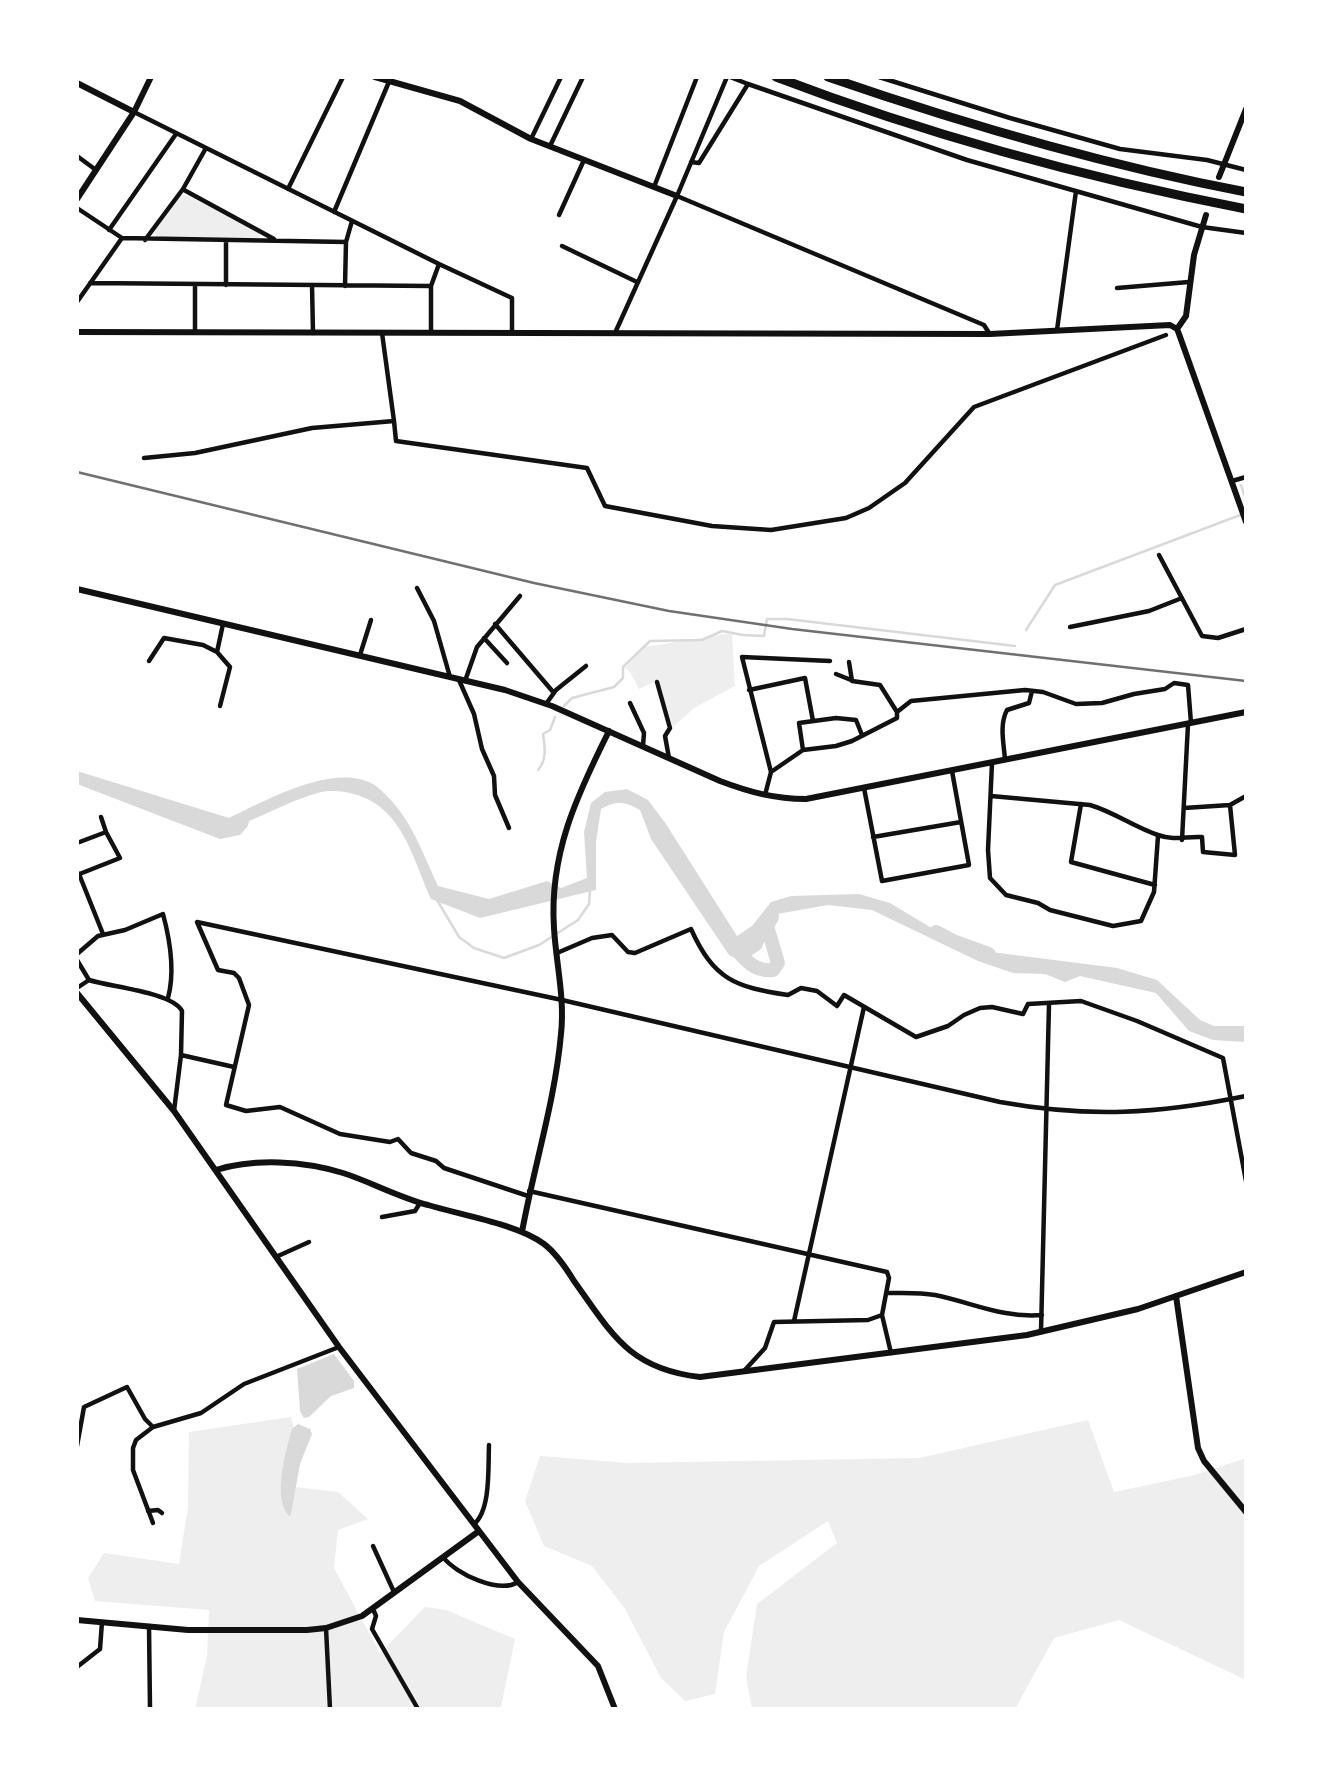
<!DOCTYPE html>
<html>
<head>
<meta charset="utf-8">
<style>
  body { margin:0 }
  #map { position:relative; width:1323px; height:1786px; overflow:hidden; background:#fff; font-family:"Space Grotesk",sans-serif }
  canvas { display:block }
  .frame { position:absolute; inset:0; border:79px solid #fff; pointer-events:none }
</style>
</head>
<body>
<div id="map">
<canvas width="1323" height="1786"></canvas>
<div class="frame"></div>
</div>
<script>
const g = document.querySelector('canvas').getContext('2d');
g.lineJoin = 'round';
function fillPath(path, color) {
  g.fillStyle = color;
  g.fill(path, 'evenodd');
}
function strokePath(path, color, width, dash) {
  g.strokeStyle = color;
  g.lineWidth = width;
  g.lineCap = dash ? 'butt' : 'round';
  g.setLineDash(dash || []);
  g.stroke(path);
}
fillPath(new Path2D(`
  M181,195L188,196L260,232L259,238L156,237L154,232Z
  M732,633L735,686L694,708L673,727L658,680L639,689L630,672L625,668L645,647Z
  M291,1417L298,1443L286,1486L338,1492L368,1519L338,1530L334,1568L380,1653L425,1607L446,1610L515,1639L501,1707L498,1709H195L207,1656L209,1610L95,1601L88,1578L104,1553L179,1564L188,1507L189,1432Z
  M1088,1420L1114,1492L1195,1475L1246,1458V1680L1119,1620L1054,1638L1015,1709H752L746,1677L757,1604L837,1543L828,1521L759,1566L724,1632L715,1694L685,1701L661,1678L625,1609L592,1566L544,1546L525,1501L540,1456L628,1463L919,1458Z`), '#eee');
fillPath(new Path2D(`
  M77,771L229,818C265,801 337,760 376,786C384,792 396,805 402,814C417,835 427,863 438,886L489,899L547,881L561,888L587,878L584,832L591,803L605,792L627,789L648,800L666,824L737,936L752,926L771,902L791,896L859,894L890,903L960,945L991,952L1117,968L1157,980L1200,1020L1214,1026H1246V1042L1213,1040L1189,1031L1156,993L1080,976L1065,982L1045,974L1013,973L978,961L872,910L828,905L777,914L761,949L742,962L729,955L651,839L640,810C625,802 617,800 601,809L596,842V890L480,918L431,899C412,856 401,804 350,793C341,791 327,790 318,793C295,799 271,812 249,821L248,826L240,835L220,839L77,784Z
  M334,1354L354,1381V1388L331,1396L309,1417L304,1418L300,1411L297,1369Z
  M298,1424L310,1429L312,1434L300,1464L291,1514L289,1516C272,1499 286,1449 292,1429Z`), '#d9d9d9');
strokePath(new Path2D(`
  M1241,485L1246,500
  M1026,630L1055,585L1243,514
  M564,706L572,698L614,687L623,678V667L650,641L702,640L722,631L743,635L764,636L767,619H787L1015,646
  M538,770C547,760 545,747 543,734L550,730L555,717
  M437,900L459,937L474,948L504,958L539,945L578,920L589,904L590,890`), '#d9d9d9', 2.5);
strokePath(new Path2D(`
  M936,932L953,941L989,954
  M734,947C745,960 755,972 773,970L778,963L767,926L772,917`), '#d9d9d9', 14);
strokePath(new Path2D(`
  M730,77L748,84
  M879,77L1010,118L1120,149L1207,160L1246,170
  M134,112L439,264L512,298V332
  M531,139L561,77
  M550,146L583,77
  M77,156L96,170
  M691,162L699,163L748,84L967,160L1202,227L1246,233
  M654,187L697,77
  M288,189L343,77
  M184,190L274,239
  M677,196L984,325L989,333
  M77,208L122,238L346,242
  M334,212L391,77
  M559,215L584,160
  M109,230L176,134
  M145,240L183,189L206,148
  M562,246L637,282
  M90,283L431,286
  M226,285V240
  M312,285L313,333
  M345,286L346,242L352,221
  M1117,288L1189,282
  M77,302L122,238
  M1057,330L1076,191
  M195,332V285
  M431,333V286L439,264
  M615,333L677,196L727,77
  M394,421L396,441L587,468L605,506L712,526L771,530L846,518L869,508L905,483L974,407L1166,335
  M144,458L195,453L312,428L394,421L382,333
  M1232,481L1246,477
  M1159,555L1202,636L1218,638L1246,629
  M417,588L434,621L450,677
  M495,624L554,693
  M1070,627L1149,611L1182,598
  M484,638L507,663
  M360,655L371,620
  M149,661L164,638L203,645L217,652
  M849,662L852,681L880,685L897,712
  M836,674L851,680
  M459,680L474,714L482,749L494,776L495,795L509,828
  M465,681L477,647L520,596
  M657,682L670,728L665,736L669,758
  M749,690L805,678L813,721
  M630,703L644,733L643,746
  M546,704L556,690L586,666
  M220,706L230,667L217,652L223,624
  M803,750L799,723L836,718L856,720L862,735
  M1005,760C1004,744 999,725 1007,710L1029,703L1032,691
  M992,763L988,850L990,878L1006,895L1038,903L1050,910L1113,926L1141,921L1154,892L1158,836
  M771,772L742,657L830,661
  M864,788L882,881L969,865L952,771
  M765,795L771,772L803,750L836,746L852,741L897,718V712L911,701L1025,690L1043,692L1076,704L1102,703L1134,694L1165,689L1174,683L1188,685L1191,723
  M991,796L1090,805C1114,812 1134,827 1158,835C1175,841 1186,836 1202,837L1203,852L1235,855L1230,805
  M1081,804L1071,862L1155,885
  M1184,808L1230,805L1246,796
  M101,817L106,832
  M873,837L961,822
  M1182,840L1188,724
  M77,843L106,832L120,858L77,875
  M79,874L103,934
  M557,953L592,938L612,935L628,952L635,953L691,929C714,980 735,987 788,995L801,988L817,991L837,1006L844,995L916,1037L948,1026L964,1015L980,1008L992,1007L1023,1014L1028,1004L1081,1001L1137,1021L1223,1058L1246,1181
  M77,954L98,936L125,930L163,914C170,940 175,972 168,998
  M77,960L89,980C110,987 172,992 182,1011L181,1055L174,1111
  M77,988L89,980
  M181,1055L234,1067
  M529,1191L887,1272L889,1278L882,1315L891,1353
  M528,1196L444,1168L436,1161L411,1153L398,1139L390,1142L340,1134L280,1107L246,1111L226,1105L249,1005L239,978L234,973L218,970L197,922L562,1000L1000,1102C1089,1118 1158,1114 1246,1096
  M382,1217L415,1211L420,1203
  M278,1256L309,1242
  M886,1293C903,1293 919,1292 935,1295C974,1303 1001,1318 1042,1315
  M794,1321L864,1007
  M1041,1332L1049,1004
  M744,1371L765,1348L774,1322L868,1320L882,1315
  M77,1446L84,1407L127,1387L145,1419L153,1427
  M148,1511L158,1510L162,1513
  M153,1523L133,1470V1448L136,1440L153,1427L201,1413L244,1384L339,1347
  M474,1524C491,1510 488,1467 489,1445
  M373,1546L394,1592
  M443,1557C456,1574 499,1594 518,1582
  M373,1609L376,1616L372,1629L418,1709
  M149,1626L150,1709
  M326,1628L330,1709
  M77,1667L100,1649L102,1622`), '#111', 4.5);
strokePath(new Path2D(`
  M375,77L460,101L531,139L677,196
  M77,83L134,112
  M1219,177L1246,109
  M77,199L134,112L151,77
  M1177,329L1186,316L1194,255L1206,215
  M77,332L990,334L1170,325L1177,329L1179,334L1246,522
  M77,589L505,690L552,706L720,781C749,792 775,799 806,799L1246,712
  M77,993L174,1111L339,1347L518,1582L598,1666L615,1709
  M216,1170C255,1158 304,1161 343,1173C371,1182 398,1197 428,1205C461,1215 517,1224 544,1244C556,1253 566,1268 574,1281C612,1334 629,1369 700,1377L1027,1335L1138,1309L1246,1272
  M522,1232C534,1166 555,1101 561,1034C565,998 556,963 554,928C549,854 577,795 609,731
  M1176,1296L1198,1448L1204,1461L1246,1512
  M77,1620L188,1630H307L326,1628L362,1616L479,1531`), '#111', 6);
strokePath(new Path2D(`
  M776,77C928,135 1086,178 1246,209
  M828,77C964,124 1104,165 1246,192`), '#111', 9);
strokePath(new Path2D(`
  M77,472L534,583L669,611L792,629L1246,681`), '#707070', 2.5);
</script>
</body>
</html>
